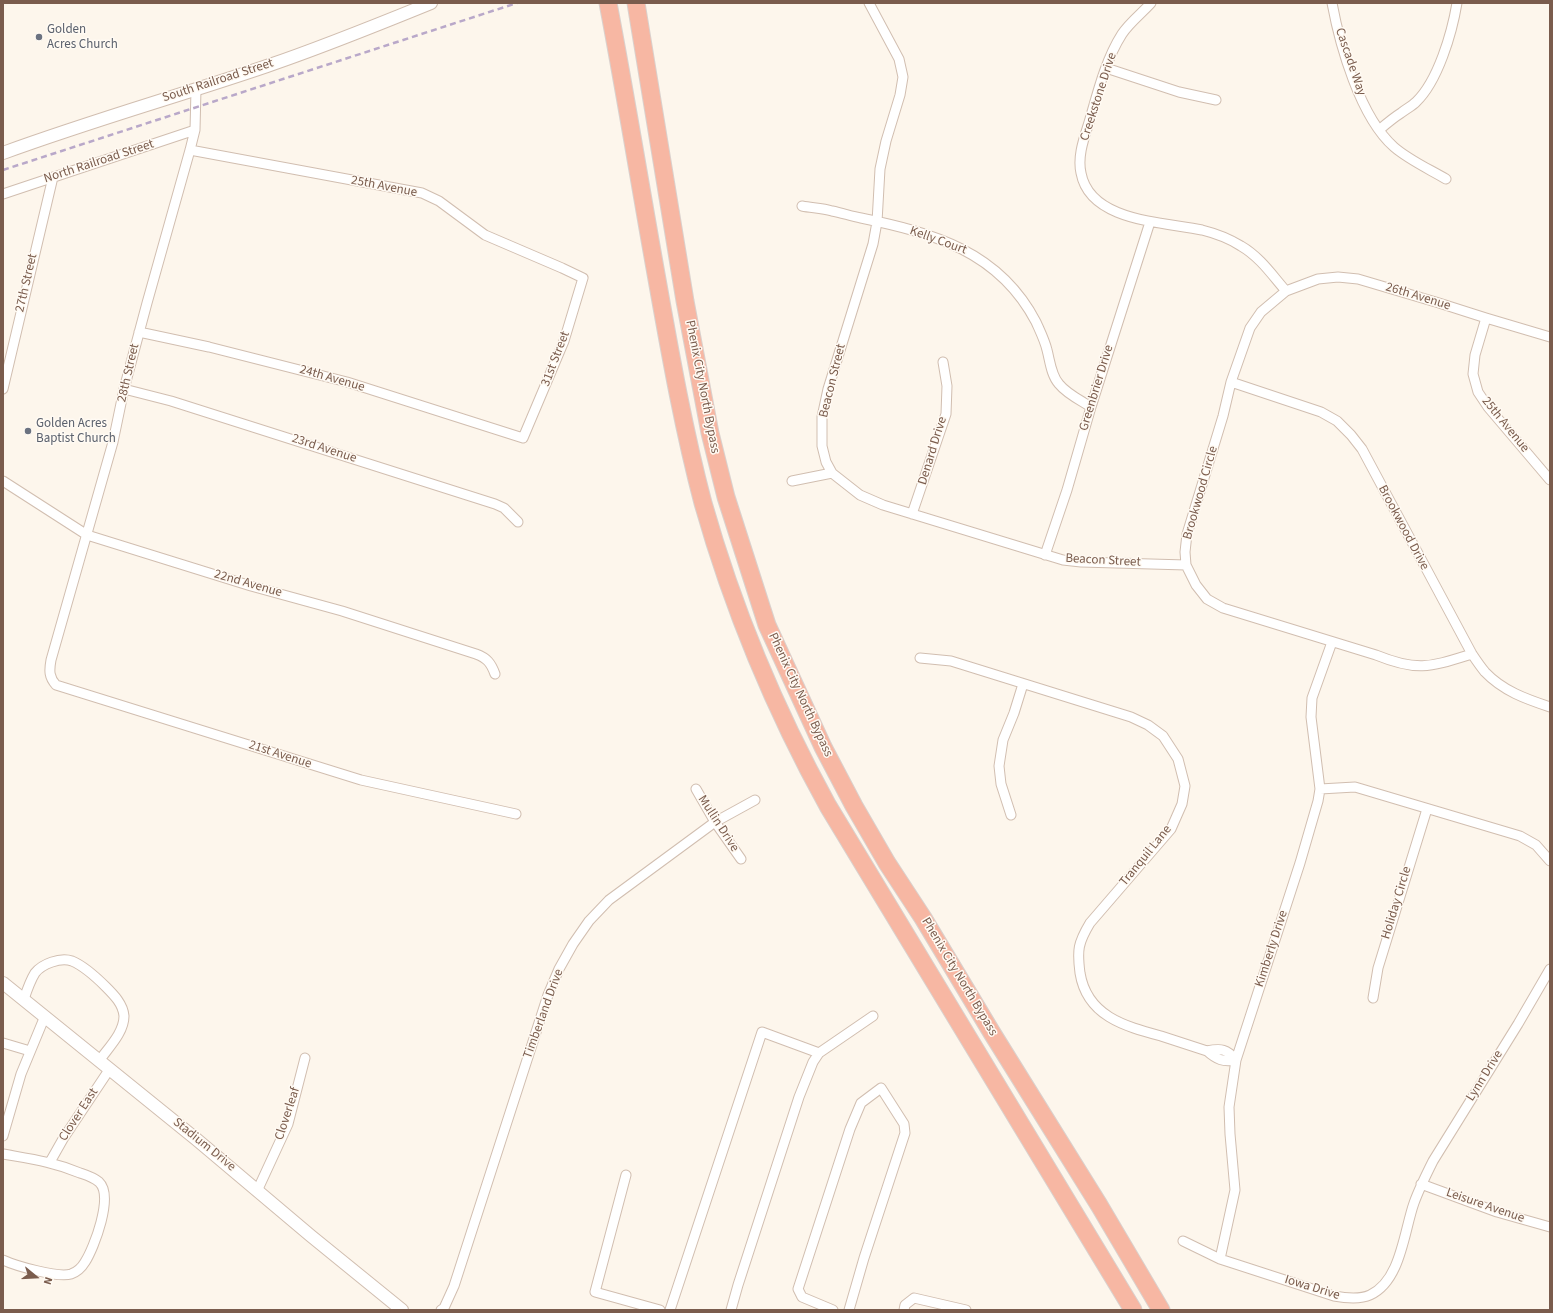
<!DOCTYPE html>
<html>
<head>
<meta charset="utf-8">
<style>
  body { margin:0 }
  #map { position:relative; width:1553px; height:1313px; overflow:hidden; background:#fdf6ec; font-family:"Source Sans 3",sans-serif }
  canvas { display:block }
  .frame { position:absolute; inset:0; border:4px solid #7a5c4d; pointer-events:none }
  .north { position:absolute; left:16px; top:1257px; width:40px; height:40px; -webkit-text-stroke:3px #fffaf3; paint-order:stroke; rotate:108deg; font-size:11px; font-weight:700; line-height:16px; text-align:center; color:#7a5c4d }
  .north::after { content:''; display:block; margin:auto; width:14px; height:18px; background:#7a5c4d; clip-path:polygon(50% 0,100% 100%,50% 72%,0 100%) }
</style>
</head>
<body>
<div id="map">
<canvas width="1553" height="1313"></canvas>
<div class="frame"></div>
<div class="north">N</div>
</div>
<script>
const g = document.querySelector('canvas').getContext('2d');
g.lineJoin = 'round';
function strokePath(path, color, width, dash) {
  g.strokeStyle = color;
  g.lineWidth = width;
  g.lineCap = dash ? 'butt' : 'round';
  g.setLineDash(dash || []);
  g.stroke(path);
}
function label(font, color, halo, rows, align = 'center') {
  g.font = font + ' "Source Sans 3",sans-serif';
  g.lineWidth = 3;
  g.setLineDash([]);
  g.textBaseline = 'middle';
  g.strokeStyle = halo;
  g.fillStyle = color;
  for (const [text, x, y, turn = 0] of rows) {
    g.save();
    g.translate(x, y);
    g.rotate((+turn || 0) * Math.PI / 180);
    g.textAlign = isNaN(turn) ? turn : align;
    if (halo) g.strokeText(text, 0, 0);
    g.fillText(text, 0, 0);
    g.restore();
  }
}
const minor = new Path2D(`
  M869,3L899,59L903,77L900,95L886,141L880,169L877,222L873,244L828,389L822,417V446L826,462L832,473L860,495L883,505L1063,560L1081,562L1186,565
  M1151,3C1142,13 1129,23 1122,34C1106,59 1098,91 1090,119C1085,136 1077,155 1081,173C1090,222 1164,222 1202,230C1214,233 1230,239 1241,246C1260,257 1272,275 1286,291
  M1332,3C1340,46 1360,117 1394,147C1409,160 1429,169 1446,179
  M1106,68L1179,92L1216,100
  M196,89L195,130L190,150L147,303L124,389L113,442L51,660C49,671 49,677 56,685L361,780L516,814
  M1379,130C1386,124 1393,118 1401,113C1406,109 1412,106 1416,102C1438,81 1452,33 1457,3
  M3,194L195,130
  M802,206C812,208 822,208 832,211C842,213 851,216 861,218C933,233 999,251 1036,322C1040,331 1045,341 1047,350C1050,361 1051,375 1059,384C1067,394 1080,400 1091,407
  M1486,318L1475,355L1473,374L1478,392L1488,407L1550,480
  M139,332L209,347L347,382L523,438L564,341L583,278L562,268L485,235L439,201L422,193L190,150
  M1231,382L1321,412L1337,421L1351,435L1362,449L1472,654C1476,660 1480,666 1485,672C1503,691 1526,699 1550,707
  M3,389L53,177
  M124,389L171,401L495,504L504,508L518,522
  M3,481L87,535L251,586L342,611L476,654C487,658 491,663 495,674
  M792,481L832,473
  M912,514L946,414L947,386L943,362
  M1045,555L1067,490L1091,407L1150,222
  M1472,654C1430,667 1418,672 1376,655L1223,608L1207,599L1196,585L1186,565L1185,552L1187,534L1223,416L1231,382L1250,328L1261,312L1286,291L1318,279L1338,277L1358,279L1439,303L1486,318L1550,337
  M920,658L951,661L1131,717L1148,725L1163,736L1178,759L1185,786L1182,804L1171,829L1090,923C1078,943 1077,950 1080,973C1087,1016 1124,1026 1161,1036C1176,1041 1192,1046 1207,1051C1217,1060 1223,1062 1236,1060
  M696,789L715,822L741,859
  M1320,789L1355,787L1520,836L1536,845L1550,861
  M1011,815L1001,784L999,766L1003,740L1014,713L1023,684
  M1373,998L1378,968L1427,809
  M24,999C27,990 30,981 35,973C42,964 60,957 72,961C84,966 97,978 106,987C114,995 123,1004 124,1016C124,1033 108,1048 99,1061
  M3,1043L30,1051
  M1207,1051C1221,1048 1227,1049 1236,1060
  M3,1136L21,1074L45,1016
  M3,1154C31,1159 54,1162 80,1173C86,1175 93,1177 99,1182C114,1196 94,1248 85,1262C82,1267 77,1272 71,1274C58,1278 16,1266 3,1260
  M50,1162L63,1139L109,1070
  M626,1175L595,1292L660,1310
  M1421,1184L1497,1212L1550,1227
  M258,1189L288,1124L305,1058
  M1183,1241L1220,1259L1334,1296C1345,1298 1359,1300 1370,1295C1401,1281 1404,1231 1414,1203C1419,1189 1426,1175 1433,1161L1518,1024L1550,969
  M1220,1259L1235,1190L1230,1134L1229,1107L1236,1060L1300,863L1318,801L1320,789L1311,717L1312,698L1332,642
  M441,1310L444,1308L454,1286L548,995L559,969L573,944L589,921L609,900L715,822L755,800
  M670,1310L762,1032L819,1053
  M731,1310L738,1285L799,1097L813,1062L819,1053L873,1016
  M833,1310L802,1297L798,1289L850,1129L861,1103L881,1088L904,1124L905,1133L864,1258L849,1310
  M904,1310L905,1305L914,1298L966,1310`);
const tertiary = new Path2D(`
  M3,153C90,121 179,96 267,66C323,47 377,25 431,3
  M3,983L196,1139L311,1236L402,1310`);
const motorway = new Path2D(`
  M608,3C626,97 641,191 658,285C671,358 684,431 703,503C733,609 775,710 828,806L1133,1310
  M636,3L685,301L710,433L726,497L767,625L823,747L854,806L887,863L923,918L992,1033L1099,1205L1161,1310`);
strokePath(minor, '#d1beb0', 11);
strokePath(tertiary, '#d1beb0', 14);
strokePath(motorway, '#dad1cd', 19);
strokePath(minor, '#fff', 9);
strokePath(tertiary, '#fff', 12);
strokePath(motorway, '#f7b7a3', 17);
strokePath(new Path2D(`
  M3,170L517,3`), '#b9a8c9', 2.5, [6, 4]);
for (const [x, y, r, color] of [
  [39,37,4,"#6b7280"],
  [28,431,4,"#6b7280"]
]) {
  const dot = new Path2D();
  dot.arc(x, y, r, 0, 2 * Math.PI);
  g.fillStyle = color;
  g.fill(dot);
  strokePath(dot, '#fffaf3', 1.5);
}
label('13px', '#5b616d', '#fffaf3', [
  ["Golden",47,30],
  ["Acres Church",47,45],
  ["Golden Acres",36,424],
  ["Baptist Church",36,439]
], 'left');
label('13px', '#7a5c4d', '#fffaf3', [
  ["Cascade Way",1350,62,71],
  ["South Railroad Street",218,81,-18],
  ["Creekstone Drive",1099,97,-72],
  ["North Railroad Street",99,162,-18],
  ["25th Avenue",384,187,11],
  ["Kelly Court",938,241,20],
  ["27th Street",27,283,-77],
  ["26th Avenue",1418,297,17],
  ["31st Street",556,359,-69],
  ["28th Street",129,373,-77],
  ["24th Avenue",332,379,16],
  ["Beacon Street",833,381,-76],
  ["Phenix City North Bypass",702,387,79],
  ["Greenbrier Drive",1097,388,-73],
  ["25th Avenue",1505,425,51],
  ["23rd Avenue",324,449,18],
  ["Denard Drive",933,451,-73],
  ["Brookwood Circle",1201,493,-74],
  ["Brookwood Drive",1403,528,62],
  ["Beacon Street",1103,561,3],
  ["22nd Avenue",248,584,16],
  ["Phenix City North Bypass",800,695,65],
  ["21st Avenue",280,755,18],
  ["Mullin Drive",718,824,57],
  ["Tranquil Lane",1146,856,-51],
  ["Holiday Circle",1397,903,-73],
  ["Kimberly Drive",1272,949,-72],
  ["Phenix City North Bypass",959,977,59],
  ["Timberland Drive",544,1014,-70],
  ["Lynn Drive",1485,1076,-58],
  ["Cloverleaf",288,1114,-72],
  ["Clover East",79,1115,-57],
  ["Stadium Drive",204,1145,39],
  ["Leisure Avenue",1485,1206,19],
  ["Iowa Drive",1312,1288,17]
]);
</script>
</body>
</html>
